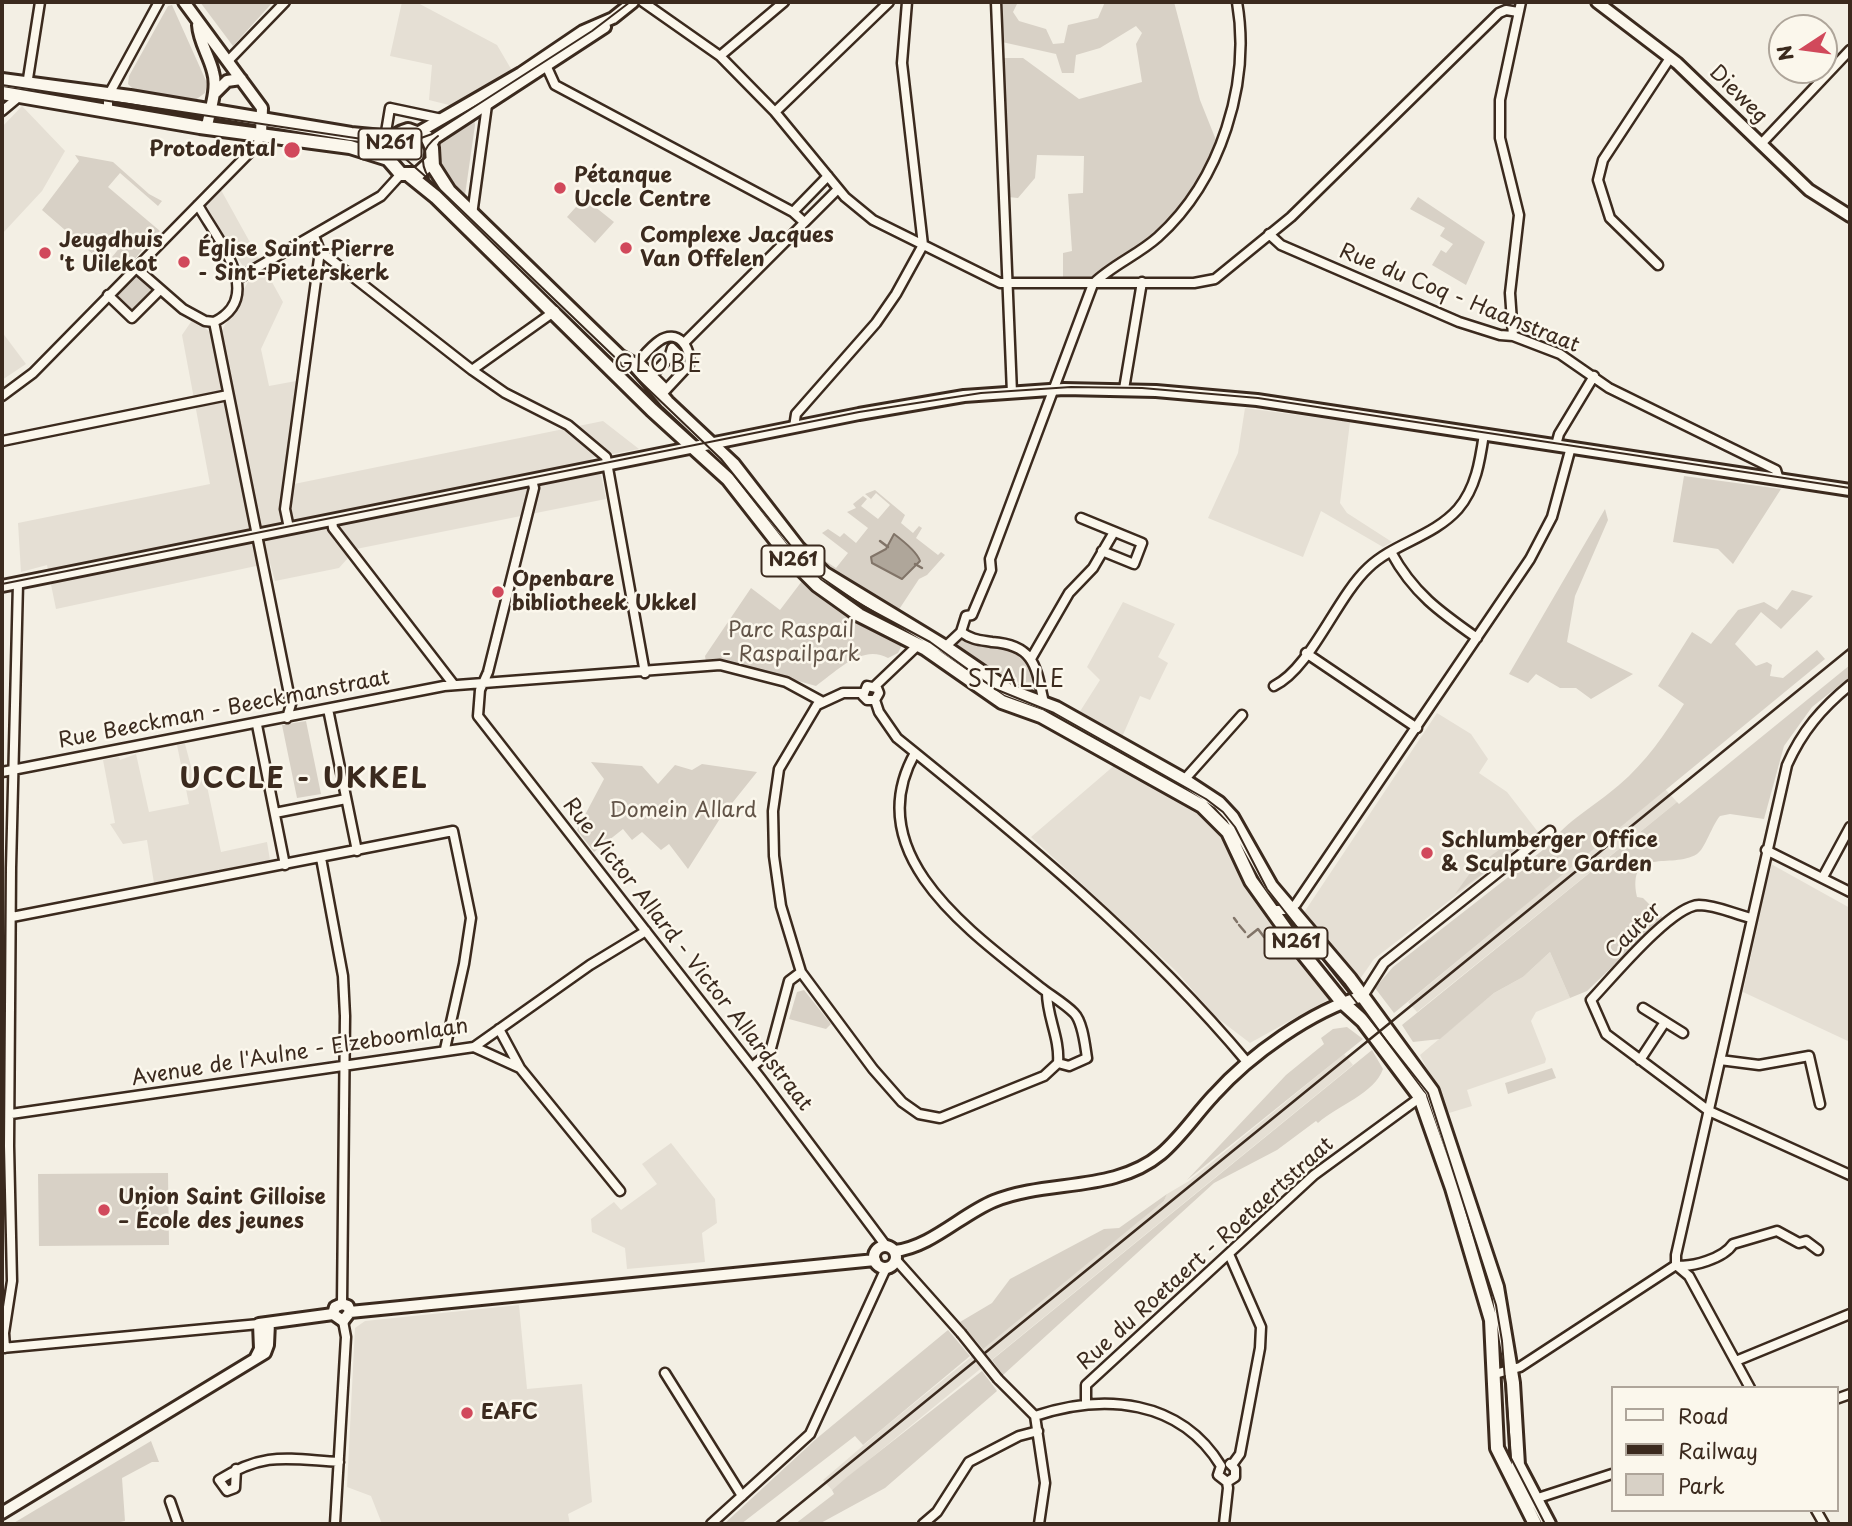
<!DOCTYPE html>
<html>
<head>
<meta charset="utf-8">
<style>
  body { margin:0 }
  #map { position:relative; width:1852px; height:1526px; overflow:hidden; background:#f3efe4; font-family:"Playpen Sans",sans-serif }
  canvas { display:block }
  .frame { position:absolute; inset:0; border:4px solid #3b2a1e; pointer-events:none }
  .legend { position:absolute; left:1611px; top:1386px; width:228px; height:126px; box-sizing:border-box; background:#fbf7ec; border:2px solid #aea59a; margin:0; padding:9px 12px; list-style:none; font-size:21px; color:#3b2a1e }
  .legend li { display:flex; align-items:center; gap:14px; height:35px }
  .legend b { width:35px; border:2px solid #aea59a }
  .north { position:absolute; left:1768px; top:14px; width:70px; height:70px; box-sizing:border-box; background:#fbf7ec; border:2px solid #aea59a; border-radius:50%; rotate:257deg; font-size:19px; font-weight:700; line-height:28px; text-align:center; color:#3b2a1e }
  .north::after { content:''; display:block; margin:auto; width:24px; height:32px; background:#d1495b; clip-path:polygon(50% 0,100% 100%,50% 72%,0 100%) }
</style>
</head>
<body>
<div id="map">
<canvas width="1852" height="1526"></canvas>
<div class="frame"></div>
<ul class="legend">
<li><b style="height:9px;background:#fbf7ec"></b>Road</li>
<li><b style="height:9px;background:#3b2a1e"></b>Railway</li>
<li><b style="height:19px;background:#d8d1c6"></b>Park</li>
</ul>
<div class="north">N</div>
</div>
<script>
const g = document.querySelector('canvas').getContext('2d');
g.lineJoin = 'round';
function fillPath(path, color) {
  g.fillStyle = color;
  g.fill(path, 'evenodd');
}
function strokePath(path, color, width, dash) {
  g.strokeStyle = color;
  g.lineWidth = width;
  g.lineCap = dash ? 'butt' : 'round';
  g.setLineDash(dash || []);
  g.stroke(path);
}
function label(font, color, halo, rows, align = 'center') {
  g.font = font + ' "Playpen Sans",sans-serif';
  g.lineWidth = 5;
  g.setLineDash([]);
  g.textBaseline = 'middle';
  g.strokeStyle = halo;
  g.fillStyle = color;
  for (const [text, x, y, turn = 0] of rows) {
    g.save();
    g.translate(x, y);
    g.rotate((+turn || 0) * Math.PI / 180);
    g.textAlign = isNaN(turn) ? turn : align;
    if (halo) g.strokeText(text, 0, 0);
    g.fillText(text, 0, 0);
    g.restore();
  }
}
fillPath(new Path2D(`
  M402,2H416L497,45L514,74L457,107L429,100L432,65L390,56Z
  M22,106L65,151L42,191L2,234V127Z
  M221,190L283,302L261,349L269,386L307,379L294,484L603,421L639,449L591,458L601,475L606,499L356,549L339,568L275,581L270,563L56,609L47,565L21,572L18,523L210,484L182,335L193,319L218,338L250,278L205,204Z
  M2,332L26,364L2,380Z
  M1245,408L1350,422L1340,503L1347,513L1392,542L1383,547L1321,511L1303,557L1208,518L1238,453Z
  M1123,602L1175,624L1158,657L1168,663L1150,700L1140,696L1122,737L1079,713L1100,680L1087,667Z
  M1437,713L1471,734L1488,759L1479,773L1507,792L1538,832L1374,959L1360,979L1303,914Z
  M185,744L193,774L204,772L221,852L267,842L270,860L154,883L147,840L123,844L110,824L115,823L103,760L119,757L120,760L136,754L149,812L189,804L177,745Z
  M1116,764L1178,797L1213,823L1241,877L1277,931L1331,998L1250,1043L1216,1017L1176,971L1031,837Z
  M1665,789L1677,802L1417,1012L1408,1002Z
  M1771,864L1850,908V1042L1743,992Z
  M1550,952L1570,998L1536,1012L1531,1021L1546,1059L1545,1063L1467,1090L1472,1106L1449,1113L1420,1055L1494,993L1523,977Z
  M1344,1054L1353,1065L832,1490L823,1480L886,1426L1164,1201L1167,1194L1189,1181Z
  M671,1143L715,1199L717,1223L702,1233L705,1262L627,1269L625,1248L592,1232L591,1219L614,1202L621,1210L657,1184L642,1164Z
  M519,1305L527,1389L582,1384L592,1502L568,1514L570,1524H382L371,1496L347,1487L355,1328L365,1321Z`), '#e5dfd4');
fillPath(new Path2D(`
  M200,2H273L233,46Z
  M999,2H1018L1013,12L1019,21L1046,29L1053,44L1064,43L1068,25L1098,18L1105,2H1174L1200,100L1216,140L1213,153L1192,190L1154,236L1089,280L1063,279V253L1072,251L1068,194L1083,193L1084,156L1037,155L1035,178L1018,198L1008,197L1001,58H1023L1079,99L1142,82L1136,44L1142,33L1136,26L1100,48L1076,55L1074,73H1062L1056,54L1002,42Z
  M172,5L207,83L205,93L194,101L137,93L128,84L129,76L168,6Z
  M474,117L475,125L464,202L437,166L436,145Z
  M75,155L113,162L149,194L162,201L158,206L120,173L108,187L160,231L145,246L131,234L127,239L142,250L127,269L112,257L126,240L117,232L96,257L42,210L79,161Z
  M1418,197L1485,242L1466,285L1432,265L1441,250L1446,253L1453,244L1440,236L1445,228L1410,209Z
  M584,198L614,222L595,243L567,217Z
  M142,269L157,283L132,310L117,296Z
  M1684,476L1781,489L1733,564L1718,549L1673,542Z
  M875,490L905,515L901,523L913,533L919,526L922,528L916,538L938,555L941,552L945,555L927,575L919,579L898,611L861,590L813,553L836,568L848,553L822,533L828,529L840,537L844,533L856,543L868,528L847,512L856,508L853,504L863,496L867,499L861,506L878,519L890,505L876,493L871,499L865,494Z
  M1605,509L1608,520L1575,596L1567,642L1633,674L1591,699L1576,688H1560L1536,674L1528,683L1509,674Z
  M802,581L838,609L902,645L898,653L888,658C862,644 837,671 816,686L731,662H706L705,656L751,588L780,610Z
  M1792,590L1813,596L1781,629L1761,612L1735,644L1756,666L1767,662L1772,665L1770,676L1783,678L1817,650L1825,659L1394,1013L1375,988L1393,967L1548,846C1567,820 1595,806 1619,785C1646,762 1665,734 1684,704L1658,686L1692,632L1711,644L1738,610L1764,602L1777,610Z
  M962,637C982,649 1016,640 1029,663C1035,672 1037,685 1040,695L1038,698L1008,688L956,646Z
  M1850,665V677L1812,707L1784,746L1764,819L1730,814L1720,816C1712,825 1705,849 1697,854C1671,870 1627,845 1637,897L1643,898L1663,918L1587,991L1570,998L1550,952L1523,977L1494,993L1440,1039L1413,1042L1402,1025L1677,802L1679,804Z
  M306,721L321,794L297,798L282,725Z
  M591,762L642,766L658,784L675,765L692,770L702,764L757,772L721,817L688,869L669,844L661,850L642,832L632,840L623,829L594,852L577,830L604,779Z
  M1522,833L1528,840L1455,894L1473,869Z
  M804,990L831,1024L826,1029L789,1019L797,992Z
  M1347,1027L1363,1039L1187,1180L1286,1075L1324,1044L1321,1038L1333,1029Z
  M1372,1050L1383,1069C1375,1093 1337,1106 1318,1123L1316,1121L1277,1150L1214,1183L1003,1375L992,1360Z
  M1552,1068L1556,1078L1508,1094L1505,1083Z
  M168,1173L169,1245L39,1246L38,1174Z
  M1167,1194L1164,1201L983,1349L960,1322L992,1303L1010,1279L1104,1229L1119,1228Z
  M948,1330L970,1356L863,1445L855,1436L741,1524H724L816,1439Z
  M982,1371L997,1391L885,1488L819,1524H795L834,1494L832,1490L847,1477Z
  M151,1441L159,1462H152L122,1478L125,1521L110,1524H12Z`), '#d8d1c6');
const water = new Path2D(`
  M894,534C902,540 917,552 920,561L902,579L872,563L871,557L886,549Z`);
fillPath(water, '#afa69a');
strokePath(water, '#817468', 2);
strokePath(new Path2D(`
  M880,541L888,547
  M915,564L922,568
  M1234,918L1237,922
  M1239,925L1245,932
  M1248,937L1258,929L1264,937
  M1267,941L1269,944L1274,941`), '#817468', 2.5);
const street = new Path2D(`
  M643,2L720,56L775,112L845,197L873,220L1000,283H1194L1215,279L1291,217L1499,13L1506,10L1518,12
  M996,2L1012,393
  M720,56L784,2
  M228,61L285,2
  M545,63L555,85L793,212L804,222
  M27,85L40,2
  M108,109V96L159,2
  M2,111L20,96
  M775,112L889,2
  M385,138L390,108L442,119
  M1761,144L1850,50
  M793,212L828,176
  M472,215L487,105
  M1269,234L1281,245L1459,322L1500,335L1513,336L1560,354L1609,388L1776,470L1779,480
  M314,236L320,251L472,370L505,393L568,425L606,457L645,673
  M1658,265L1610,218L1598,180L1603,160L1670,58
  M136,268L183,309L205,321L214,322C267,296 216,238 198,205
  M239,278L381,196L401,174
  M108,295L132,318L160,290
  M214,322L291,704L287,718
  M1513,336L1510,293L1519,215L1500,138V100L1521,2
  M685,342L838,189
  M641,364L664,387
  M635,365C642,358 650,347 659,341C677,328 692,347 689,365L662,394
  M472,370L555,311
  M651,376L669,358L679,355L672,348L669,358
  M1124,389L1142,282
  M2,396L33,373L257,145L261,134
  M794,427L796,414L876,323L896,294L923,245L902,63L907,2
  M2,441L228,395
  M1556,445L1559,434L1594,376
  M532,480L534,488L488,672L480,690L478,716L761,1079L886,1246
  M1081,518L1142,543L1134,564L1102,551
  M332,520L333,528L454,685
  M289,528L285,509L320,251
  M1391,552C1413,593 1440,612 1477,638
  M961,632C972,640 980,640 992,642C1035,645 1036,667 1044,703
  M945,647L961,632L966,616L972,615L991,570L990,559L1093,284C1112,265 1138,255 1158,237C1221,180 1251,83 1237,2
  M1306,653L1417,728
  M1032,657L1069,593L1093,568L1114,532
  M875,686L918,645
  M1274,686C1311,668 1336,598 1368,568C1394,543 1433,537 1458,509C1476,488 1480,461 1484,434
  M863,693H843L817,705L779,769L773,811L774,856L781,906L801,972L873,1069L902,1102L919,1114L940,1118L1044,1076L1058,1063L1069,1066L1087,1058C1085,1046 1083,1022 1074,1013C1064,1003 1050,995 1040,987C971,932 858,854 915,753
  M875,700H867L863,696L867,686L877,688L879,693L875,700L879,712L897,738C1021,838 1145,940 1247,1062
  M328,709L357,851
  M257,725L285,865
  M2,772L444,686L720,665L786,682L821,701
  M1184,780L1242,715
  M275,813L346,799
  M1766,850L1850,892
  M321,858L343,976L345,1016L342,1304
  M1823,877L1850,827
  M1273,910H1289L1296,904L1530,559L1552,517L1571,447
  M12,917L453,831L471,918L464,964L445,1049
  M1751,918C1734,914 1716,905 1699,905C1671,906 1612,978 1591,1000L1606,1034L1709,1111L1850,1175
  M1047,993C1047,1017 1060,1038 1058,1063
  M1363,996L1384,963L1550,831
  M1643,1008L1683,1033
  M474,1047L520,1068L499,1029
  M1640,1060L1665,1022
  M1720,1060L1759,1065L1809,1056L1820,1104
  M752,1067L770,1052L789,981L801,972
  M520,1068L620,1191
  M11,1114L474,1047L590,965L646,931
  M1229,1254L1261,1327L1260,1348L1240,1454L1232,1465
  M896,1260L961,1333
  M2,1348L259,1324
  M5,1348L4,1333L12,1281L9,1146L11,868L18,583
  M1736,1361L1850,1314
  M665,1373L742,1496
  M1495,1374L1520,1367L1676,1265C1692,1268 1724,1258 1733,1244L1777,1231L1799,1243L1806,1241L1818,1250
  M998,1379L1035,1416
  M1750,1388L1689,1276L1676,1265V1255L1787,765C1802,731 1822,708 1850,685
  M1836,1399L1850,1394
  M1086,1404V1385L1314,1175L1422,1096
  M1035,1416C1104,1393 1180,1399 1221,1466L1218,1475L1227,1482L1228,1488L1224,1524
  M1035,1416L1045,1483L1039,1524
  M236,1469L235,1488L227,1491L219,1480C265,1451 288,1459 339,1462
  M1227,1482L1235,1477V1469L1230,1464
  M1535,1499L1612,1474
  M170,1501L178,1524
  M1816,1510L1824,1524
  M335,1524L346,1337L343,1321
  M711,1524L810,1434L886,1268
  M923,1524L937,1512L969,1462L1019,1436L1038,1431`);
const secondary = new Path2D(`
  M184,2L262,108L261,134
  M1597,2L1677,63L1809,190L1850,216
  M198,25C199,42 209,55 213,72C218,88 210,110 207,126
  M214,94L227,81L241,79
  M419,132L521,73L583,31L613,18L633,2
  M431,145L435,138L605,27
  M2,586L859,414L964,396L1064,389L1156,391L1257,400L1850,490
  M874 1257a11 11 0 1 1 22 0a11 11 0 1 1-22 0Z
  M895,1251C931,1247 962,1214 994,1201C1048,1179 1114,1193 1161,1154C1181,1137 1196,1114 1214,1095C1250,1055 1311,1011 1363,996
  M350,1312L875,1260
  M333,1314L335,1307L342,1304L348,1306L350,1312
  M333,1314L343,1321L350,1312
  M256,1357L260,1349L259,1324L333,1314
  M2,1513L265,1353L268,1345L269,1323`);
const primary = new Path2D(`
  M2,80L130,97L351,134L393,138
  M2,93L200,127L350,147L388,159
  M431,162L418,174H401L388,159C386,144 393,134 408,130L427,137L432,148L433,166L449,191L619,356L635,365L667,402L733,464L798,548L825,574L945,647L1008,690L1056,708L1184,780L1219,803L1232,817L1271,886L1350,979L1432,1091L1497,1287L1513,1383L1518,1465L1549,1524
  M410,176L436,197L652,410L728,479L789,557L817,585L859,615L926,649L1002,702L1041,716L1202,806L1228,832L1251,881L1301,951L1342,1002L1363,1021L1420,1097L1452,1188L1491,1320L1497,1448L1535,1524`);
strokePath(street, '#3b2a1e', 13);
strokePath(secondary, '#3b2a1e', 16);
strokePath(primary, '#3b2a1e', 18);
strokePath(street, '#fbf7ec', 8);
strokePath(secondary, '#fbf7ec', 10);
strokePath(primary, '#fbf7ec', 12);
strokePath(new Path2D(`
  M2,85L402,145L432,134L592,31L630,2
  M367,142L401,155L433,183L721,459L795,551L822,578L863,606L930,642L995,689L1054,713L1206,799L1223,812L1235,827L1267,889L1428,1093L1496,1305L1502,1341L1511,1458L1545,1524
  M429,178C418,161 423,147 438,136
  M2,584L859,412L981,393L1071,387L1142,388L1258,398L1850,488`), '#3b2a1e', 2);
strokePath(new Path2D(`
  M775,1524L1850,648`), '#3b2a1e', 2.5);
const streetBridge = new Path2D(`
  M961,1333L998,1379`);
strokePath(streetBridge, '#3b2a1e', 13, []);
strokePath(streetBridge, '#fbf7ec', 8);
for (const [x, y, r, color] of [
  [292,150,9,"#d1495b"],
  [560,188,7,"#d1495b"],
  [626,248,7,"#d1495b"],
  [45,253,7,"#d1495b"],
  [184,262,7,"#d1495b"],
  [498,592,7,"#d1495b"],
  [1427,853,7,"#d1495b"],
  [104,1210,7,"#d1495b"],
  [467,1413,7,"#d1495b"]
]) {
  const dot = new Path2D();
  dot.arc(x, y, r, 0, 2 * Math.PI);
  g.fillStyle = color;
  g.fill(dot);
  strokePath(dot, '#fbf7ec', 2.5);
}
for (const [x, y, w] of [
  [390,144,63],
  [793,561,63],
  [1296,943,63]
]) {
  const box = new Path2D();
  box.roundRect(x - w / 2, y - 15.5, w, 31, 5);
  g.fillStyle = '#fbf7ec';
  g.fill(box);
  strokePath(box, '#3b2a1e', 2);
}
label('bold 19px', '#3b2a1e', null, [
  ["N261",390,144],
  ["N261",793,561],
  ["N261",1296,943]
]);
label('21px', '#3b2a1e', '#fbf7ec', [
  ["Dieweg",1738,95,45],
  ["Rue du Coq - Haanstraat",1459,299,22],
  ["Rue Beeckman - Beeckmanstraat",224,710,-11],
  ["Cauter",1634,931,-45],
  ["Rue Victor Allard - Victor Allardstraat",687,955,52],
  ["Avenue de l'Aulne - Elzeboomlaan",300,1053,-9],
  ["Rue du Roetaert - Roetaertstraat",1206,1254,-42]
]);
label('bold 21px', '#3b2a1e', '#fbf7ec', [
  ["Protodental",276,150,"right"],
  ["Pétanque",574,176],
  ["Uccle Centre",574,200],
  ["Complexe Jacques",640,236],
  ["Van Offelen",640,260],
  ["Jeugdhuis",59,241],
  ["'t Uilekot",59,265],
  ["Église Saint-Pierre",198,250],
  ["- Sint-Pieterskerk",198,274],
  ["Openbare",512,580],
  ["bibliotheek Ukkel",512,604],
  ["Schlumberger Office",1441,841],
  ["& Sculpture Garden",1441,865],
  ["Union Saint Gilloise",118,1198],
  ["– École des jeunes",118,1222],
  ["EAFC",481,1413]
], 'left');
label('21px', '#625448', '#fbf7ec', [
  ["Parc Raspail",791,631],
  ["- Raspailpark",791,655],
  ["Domein Allard",683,811]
]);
g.letterSpacing = '2px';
label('23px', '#3b2a1e', '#fbf7ec', [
  ["GLOBE",659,366],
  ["STALLE",1017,681]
]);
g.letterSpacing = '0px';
g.letterSpacing = '2px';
label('bold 28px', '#3b2a1e', '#fbf7ec', [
  ["UCCLE - UKKEL",304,780]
]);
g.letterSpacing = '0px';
</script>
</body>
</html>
